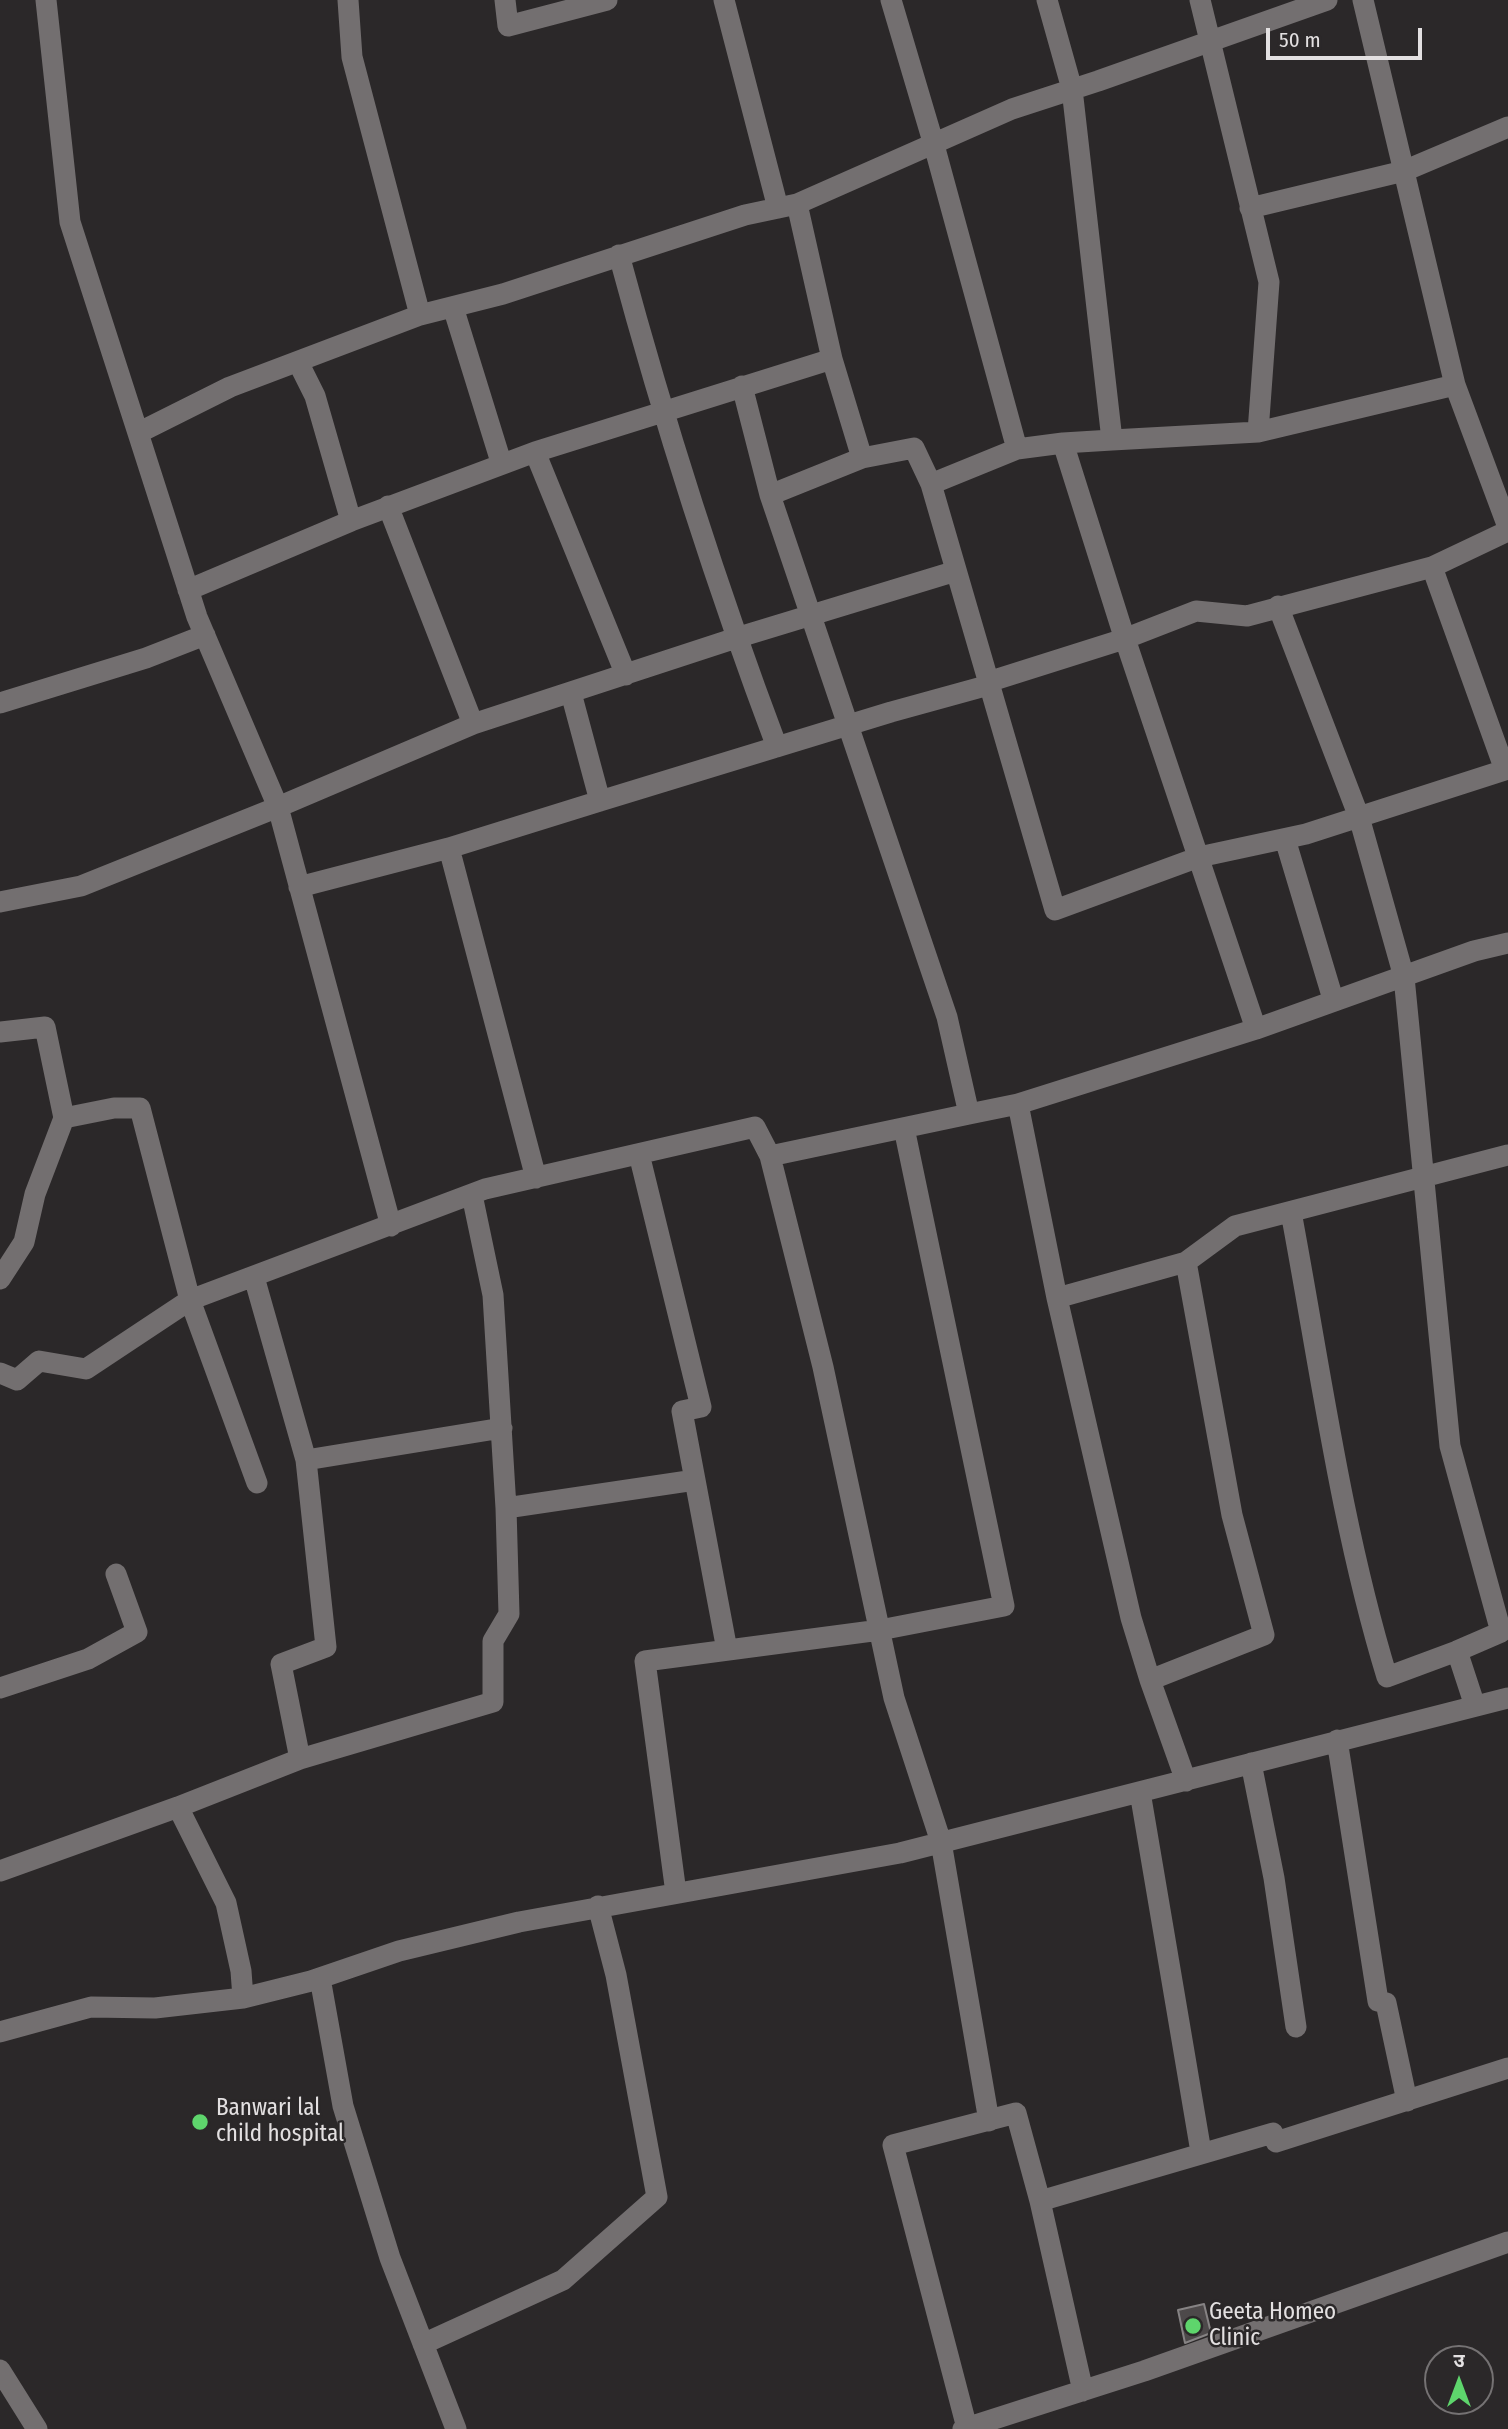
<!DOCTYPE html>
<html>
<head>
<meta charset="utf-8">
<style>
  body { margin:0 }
  #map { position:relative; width:1508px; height:2429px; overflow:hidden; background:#2b2829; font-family:"Fira Sans Condensed","Noto Sans Devanagari",sans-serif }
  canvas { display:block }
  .north { position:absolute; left:1424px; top:2345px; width:70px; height:70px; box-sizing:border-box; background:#2b2829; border:2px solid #757273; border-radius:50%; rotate:0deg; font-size:19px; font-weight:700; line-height:28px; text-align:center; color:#e3e0e1 }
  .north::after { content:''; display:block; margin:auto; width:24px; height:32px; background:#5ed56c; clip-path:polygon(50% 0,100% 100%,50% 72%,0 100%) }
  .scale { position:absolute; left:1266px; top:28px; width:156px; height:32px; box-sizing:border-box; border:4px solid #e3e0e1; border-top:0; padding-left:9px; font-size:21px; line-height:24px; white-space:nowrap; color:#e3e0e1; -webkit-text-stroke:5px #2b2829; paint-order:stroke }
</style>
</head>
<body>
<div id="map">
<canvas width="1508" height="2429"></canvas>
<div class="north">उ</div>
<div class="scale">50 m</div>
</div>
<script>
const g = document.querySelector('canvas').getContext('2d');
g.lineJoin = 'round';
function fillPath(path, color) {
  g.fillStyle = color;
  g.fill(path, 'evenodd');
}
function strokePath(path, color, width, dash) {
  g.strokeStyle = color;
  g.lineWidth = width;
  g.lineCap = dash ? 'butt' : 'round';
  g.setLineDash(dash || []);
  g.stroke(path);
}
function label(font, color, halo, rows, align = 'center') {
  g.font = font + ' "Fira Sans Condensed",sans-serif';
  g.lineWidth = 5;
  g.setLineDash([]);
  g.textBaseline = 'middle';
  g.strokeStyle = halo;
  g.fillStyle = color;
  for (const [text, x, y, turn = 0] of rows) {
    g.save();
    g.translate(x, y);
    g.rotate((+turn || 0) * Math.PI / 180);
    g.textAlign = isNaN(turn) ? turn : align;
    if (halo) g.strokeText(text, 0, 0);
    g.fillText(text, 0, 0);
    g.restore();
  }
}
const building = new Path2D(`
  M1204,2304L1211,2333L1185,2343L1178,2310Z`);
fillPath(building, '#4d494a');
strokePath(building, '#868384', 2);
strokePath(new Path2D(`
  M46,0L70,222L138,433L230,387L420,315L503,294L745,215L797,204L1012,109L1098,81L1327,0
  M348,0L352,57L420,315
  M505,0L508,26L607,0
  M724,0L778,208
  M891,0L934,145L1017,449
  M1047,0L1072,89L1112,440L1063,443
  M1200,0L1269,282L1258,432L1455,385L1363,0
  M797,204L832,359L862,458L770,495L947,1017L969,1114L770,1156L823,1367L894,1698L941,1842L989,2121
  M1250,208L1404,171L1508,127
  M619,255C664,422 716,585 777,747
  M453,307L501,462
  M1455,385L1508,527
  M742,386L770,495
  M138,433L197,617L278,807L391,1226
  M1112,440L1258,432
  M535,452L832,359
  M862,458L914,448L931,484L1017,449L1063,443L1122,630L1256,1029
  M931,484L1055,910L1199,857L1306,834L1508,769
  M388,506L473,724
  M351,521L535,452L626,675
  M188,590L351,521L315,396L298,362
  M1278,606L1359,817L1404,977L1450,1446L1501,1632L1457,1651L1475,1706
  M988,682L1124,639L1196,611L1247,616L1432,567
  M571,693L600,801L891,712L989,685
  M0,703L146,658L205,635
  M1505,770L1432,567L1508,531
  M1285,839L1333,999
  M449,848L536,1178
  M299,887L449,848L600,801
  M0,902L81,886L278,807L473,724L736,638L956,571
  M0,1032L45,1027L64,1118L114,1108H140L190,1300L257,1483
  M1018,1104L1057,1298L1186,1262L1232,1515L1264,1635L1150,1680L1186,1781
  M969,1114L1018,1104L1256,1029L1474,951L1508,943
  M639,1154L701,1407L682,1411L727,1650
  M1291,1212C1320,1367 1341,1526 1387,1677L1457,1651
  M1186,1262L1235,1226L1508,1155
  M254,1277L306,1460L326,1647L281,1664L300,1759L493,1702V1641L509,1614L506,1508L493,1295L472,1195
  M0,1279L24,1242L35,1194L64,1118
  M1057,1298L1131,1618L1150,1680
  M0,1373L17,1380L39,1361L86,1369L190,1300L485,1189L755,1127L770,1156
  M306,1460L502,1428
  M506,1508L695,1480
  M0,1688L88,1659L137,1632L116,1574
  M1337,1740L1378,2001L1386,2003L1407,2101
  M1251,1763L1274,1878L1296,2027
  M1140,1792L1201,2152
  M0,1871L178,1807
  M676,1893L645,1661L880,1630L1004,1606L904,1128
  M320,1978L343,2106L390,2258L456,2429
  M243,1998L241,1971L226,1903L178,1807L300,1759
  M0,2032L91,2007L155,2008L243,1998L311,1981L399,1951L519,1922L900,1853L1508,1698
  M1040,2201L1083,2391
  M423,2344L563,2280L657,2197L616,1975L598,1906
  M0,2370L37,2429
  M967,2428L893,2145L1016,2113L1040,2201L1273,2133L1276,2142L1508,2068
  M963,2429L1144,2371L1508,2242`), '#736f70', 21);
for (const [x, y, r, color] of [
  [200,2122,9,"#5ed56c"],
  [1193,2326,9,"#5ed56c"]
]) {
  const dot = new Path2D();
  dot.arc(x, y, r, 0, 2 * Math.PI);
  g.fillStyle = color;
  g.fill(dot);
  strokePath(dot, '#2b2829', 2.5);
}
label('23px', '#e3e0e1', '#2b2829', [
  ["Banwari lal",216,2109],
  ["child hospital",216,2135],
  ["Geeta Homeo",1209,2313],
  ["Clinic",1209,2339]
], 'left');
</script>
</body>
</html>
